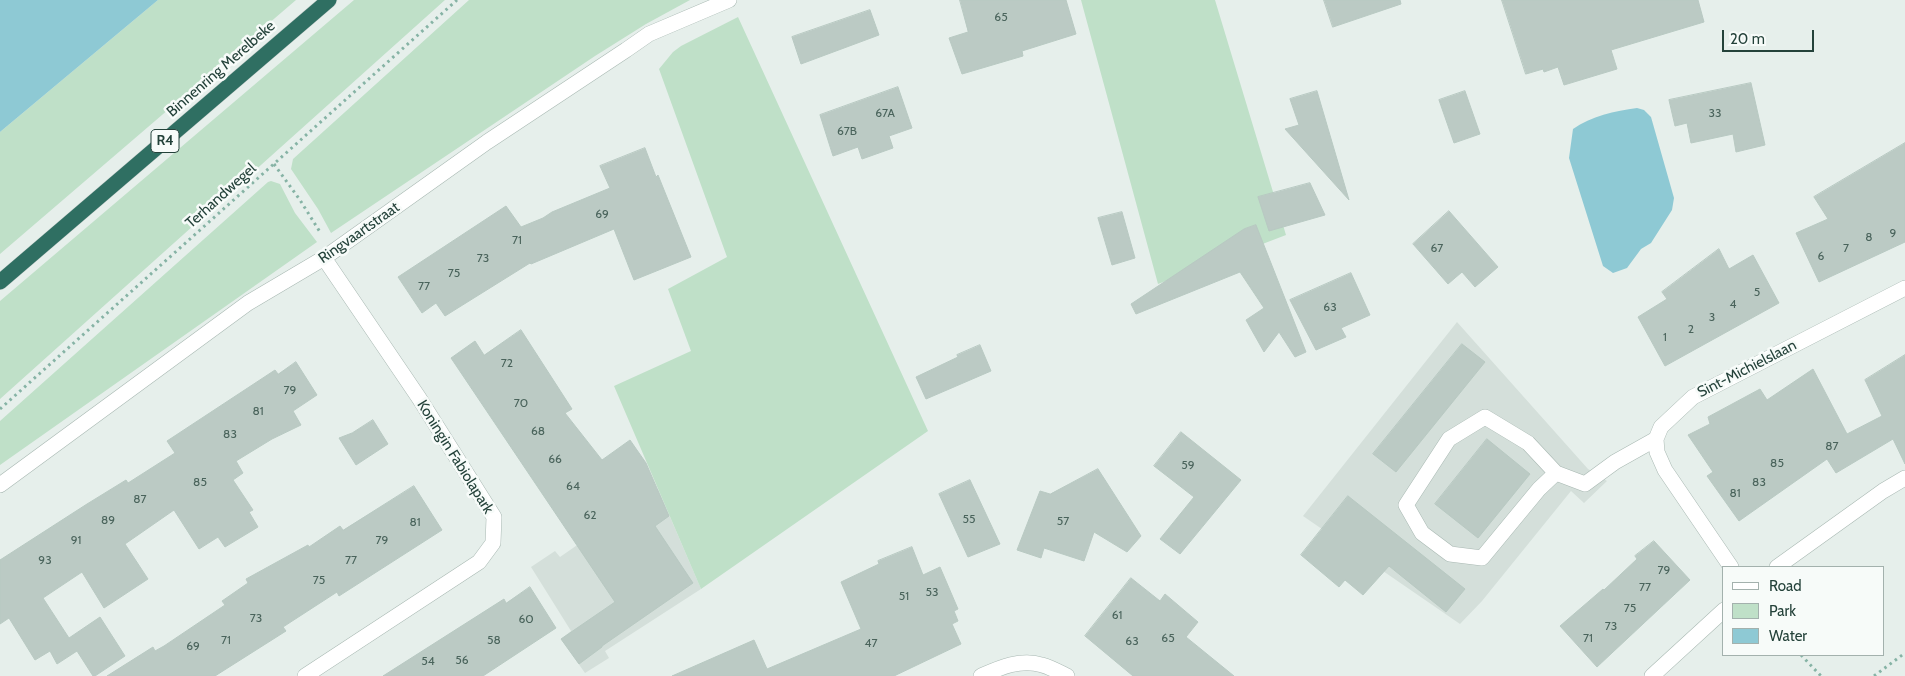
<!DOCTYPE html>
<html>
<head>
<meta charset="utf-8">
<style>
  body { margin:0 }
  #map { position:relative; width:1905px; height:676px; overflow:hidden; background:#e6efeb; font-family:Cabin,sans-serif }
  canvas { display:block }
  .legend { position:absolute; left:1722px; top:566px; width:162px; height:90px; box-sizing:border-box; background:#f7fbf9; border:1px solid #a3b1ad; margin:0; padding:6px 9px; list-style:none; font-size:15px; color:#24423a }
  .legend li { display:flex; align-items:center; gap:10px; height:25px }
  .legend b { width:25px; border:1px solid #a3b1ad }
  .scale { position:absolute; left:1722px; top:30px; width:92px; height:22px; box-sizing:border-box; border:2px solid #24423a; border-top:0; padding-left:6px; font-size:15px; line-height:18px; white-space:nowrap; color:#24423a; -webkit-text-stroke:4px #f7fbf9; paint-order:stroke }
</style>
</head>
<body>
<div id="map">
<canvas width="1905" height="676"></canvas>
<ul class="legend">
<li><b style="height:6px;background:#fff"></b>Road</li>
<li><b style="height:14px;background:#bfe0c8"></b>Park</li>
<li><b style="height:14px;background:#8ec9d4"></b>Water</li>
</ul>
<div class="scale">20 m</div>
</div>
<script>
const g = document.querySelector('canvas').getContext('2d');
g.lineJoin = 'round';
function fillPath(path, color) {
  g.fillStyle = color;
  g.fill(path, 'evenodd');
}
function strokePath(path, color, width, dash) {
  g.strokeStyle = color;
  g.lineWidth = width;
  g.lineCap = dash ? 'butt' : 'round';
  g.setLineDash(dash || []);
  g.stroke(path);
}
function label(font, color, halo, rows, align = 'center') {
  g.font = font + ' Cabin,sans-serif';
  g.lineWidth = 5;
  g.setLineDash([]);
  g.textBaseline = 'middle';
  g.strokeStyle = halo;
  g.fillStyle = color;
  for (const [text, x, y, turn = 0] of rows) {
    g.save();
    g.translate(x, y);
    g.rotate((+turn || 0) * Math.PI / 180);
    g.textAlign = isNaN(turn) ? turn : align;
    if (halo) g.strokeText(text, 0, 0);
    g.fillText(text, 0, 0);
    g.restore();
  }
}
fillPath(new Path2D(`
  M1457,322L1588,469L1607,481L1584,503L1571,491L1482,601L1460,624L1303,516Z
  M658,489L701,589L605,651L609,658L585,673L561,639L571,631L531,567L555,551L560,557Z`), '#d4dfda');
fillPath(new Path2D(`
  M158,0H296L0,254V132Z
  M354,0H445L0,399V301Z
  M469,0H690L646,24L595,56L331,233L318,209L291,169L293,159Z
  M1081,0H1215L1286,235L1158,284Z
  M738,17L928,431L701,589L614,386L691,351L668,289L727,257L659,69L673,52L681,46Z
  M271,181L280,184L295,213L317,242L0,465V421L268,182Z`), '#bfe0c8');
fillPath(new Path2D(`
  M0,0H158L0,132Z
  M1637,108L1644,110L1651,117L1674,198L1672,210L1651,243L1641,249L1627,268L1613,273L1603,266L1569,158L1573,129C1591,116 1615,111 1637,108Z`), '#8ec9d4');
const building = new Path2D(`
  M960,0H1066L1076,34L1022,51L1023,56L962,74L949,38L968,32Z
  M1324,0H1400L1401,4L1333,27Z
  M1502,0H1698L1704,22L1611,50L1617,69L1564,85L1558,67L1544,72L1543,69L1526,74Z
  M870,10L879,35L801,64L792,37Z
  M1751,83L1765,145L1736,152L1733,134L1691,143L1687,123L1675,126L1669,100Z
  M898,87L912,128L889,136L893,148L862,159L858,147L833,156L820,115Z
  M1317,91L1349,200L1285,129L1299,125L1290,99Z
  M1465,91L1480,134L1454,143L1439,100Z
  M1905,143V242L1819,282L1796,233L1828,219L1814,197Z
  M645,148L656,177L658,175L691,257L634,280L614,229L531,264L530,263L445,316L436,303L422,313L398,277L506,206L521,227L543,218L552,212L610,188L600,166Z
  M1310,183L1325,215L1269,231L1258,197Z
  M1449,211L1498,267L1475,287L1462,272L1448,284L1413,244Z
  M1122,212L1135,258L1112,265L1098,218Z
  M1256,225L1306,352L1295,357L1279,332L1264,352L1246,320L1264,308L1240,272L1136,314L1131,304L1244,229Z
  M1719,249L1729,269L1753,255L1779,303L1665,366L1638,317L1667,299L1662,292Z
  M1351,273L1370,315L1341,328L1346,337L1316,350L1290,300Z
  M521,330L572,409L565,413L602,460L630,440L646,463L669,516L655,526L693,583L602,646V647L579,664L561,639L615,602L451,358L475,341L484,355Z
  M1462,344L1485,362L1396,472L1373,454Z
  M980,345L991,371L926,399L916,377L958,357L957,355Z
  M1905,355V464L1893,439L1836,473L1827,459L1739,521L1707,476L1713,472L1688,435L1710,424L1708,417L1760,389L1767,400L1813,369L1847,434L1882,416L1865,380Z
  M296,362L317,395L293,411L301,425L272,439L236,461L243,473L233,480L253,510L249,512L258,527L225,547L218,537L199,549L174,510L125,544L148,579L104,608L82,572L43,598L69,638L100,617L125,656L95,676H93L77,651L57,664L50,651L35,660L9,618L0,624V560L87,504L126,480L128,483L175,453L167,441L275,370L278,374Z
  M373,420L388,444L356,465L339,438L352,433Z
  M1181,432L1241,480L1180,554L1160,539L1194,497L1154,466Z
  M1487,439L1530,474L1478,538L1435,504Z
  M1098,469L1141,536L1127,552L1094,532L1084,561L1044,548L1041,558L1017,550L1040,491L1050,494Z
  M970,480L1000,544L968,557L939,494Z
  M414,486L442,530L339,596L337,592L283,627L286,631L215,676H107L153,647L155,651L164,646L225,605L222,601L248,583L246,579L308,545L309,547L340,526L343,530Z
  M1348,496L1465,589L1446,612L1389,566L1363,595L1345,580L1339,587L1301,555Z
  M1654,541L1690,580L1597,667L1560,626L1603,589L1604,590L1637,559L1635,556Z
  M912,547L923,575L940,567L958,609L954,611L958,621L952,624L961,644L894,676H672L754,640L767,669L861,629L841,582L879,564L878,561Z
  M1131,578L1160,601L1165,594L1198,622L1186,637L1234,676H1133L1085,636Z
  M530,587L556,628L483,676H383L504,599L506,603Z`);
fillPath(building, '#bbcac4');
strokePath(building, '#b8c9c2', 1);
const minor = new Path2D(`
  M1556,473L1528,443L1485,417L1449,439L1406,505L1422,533L1450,554L1482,558L1539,489L1556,473L1585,484L1615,462L1656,439
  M0,485L248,303L324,258L487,142L626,50L649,34L729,0
  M1731,567L1665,470L1657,452L1656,439L1661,427L1693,397L1905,288
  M1777,567L1883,491L1905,478
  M305,676L479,562L493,543L494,517L419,398L324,258
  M981,676C999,668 1021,658 1042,665C1050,667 1059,672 1067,676
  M1652,676L1724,610`);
const highway = new Path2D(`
  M0,282L329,0`);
strokePath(minor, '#a8b8b2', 16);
strokePath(highway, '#c2cac8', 16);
strokePath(new Path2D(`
  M274,164L300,200L320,232
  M0,409L457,0
  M1801,655L1821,676
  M1874,676L1905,653`), '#86b3a5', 3, [2.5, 4]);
strokePath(minor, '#fff', 15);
strokePath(highway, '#2f6f62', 15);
label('12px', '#4a645c', null, [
  ["65",1001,17],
  ["67A",885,113],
  ["33",1715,113],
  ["67B",847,131],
  ["69",602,214],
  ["9",1893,233],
  ["8",1869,237],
  ["71",517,240],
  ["67",1437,248],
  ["7",1846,248],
  ["6",1821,256],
  ["73",483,258],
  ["75",454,273],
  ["77",424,286],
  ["5",1757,292],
  ["4",1733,304],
  ["63",1330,307],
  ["3",1712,317],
  ["2",1691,329],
  ["1",1665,337],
  ["72",507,363],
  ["79",290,390],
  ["70",521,403],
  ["81",258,411],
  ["68",538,431],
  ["83",230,434],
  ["87",1832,446],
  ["66",555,459],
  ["85",1777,463],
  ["59",1188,465],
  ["85",200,482],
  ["83",1759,482],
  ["64",573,486],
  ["81",1735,493],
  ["87",140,499],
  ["62",590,515],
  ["55",969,519],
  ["89",108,520],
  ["57",1063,521],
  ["81",415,522],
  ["91",76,540],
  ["79",382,540],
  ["93",45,560],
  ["77",351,560],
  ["79",1664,570],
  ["75",319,580],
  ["77",1645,587],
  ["53",932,592],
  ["51",904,596],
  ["75",1630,608],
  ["61",1117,615],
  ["73",256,618],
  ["60",526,619],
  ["73",1611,626],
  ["65",1168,638],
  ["71",1588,638],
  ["71",226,640],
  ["58",494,640],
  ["63",1132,641],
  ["47",871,643],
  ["69",193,646],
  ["56",462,660],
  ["54",428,661]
]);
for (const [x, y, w] of [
  [165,141,28]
]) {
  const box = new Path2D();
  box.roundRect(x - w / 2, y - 11.5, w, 23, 4);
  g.fillStyle = '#f7fbf9';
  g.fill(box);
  strokePath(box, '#24423a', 1);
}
label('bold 14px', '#24423a', null, [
  ["R4",165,141]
]);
label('15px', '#24423a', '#f7fbf9', [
  ["Binnenring Merelbeke",221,69,-41],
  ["Terhandwegel",221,196,-42],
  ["Ringvaartstraat",359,233,-35],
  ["Sint-Michielslaan",1747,369,-27],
  ["Koningin Fabiolapark",455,457,58]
]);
</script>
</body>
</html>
